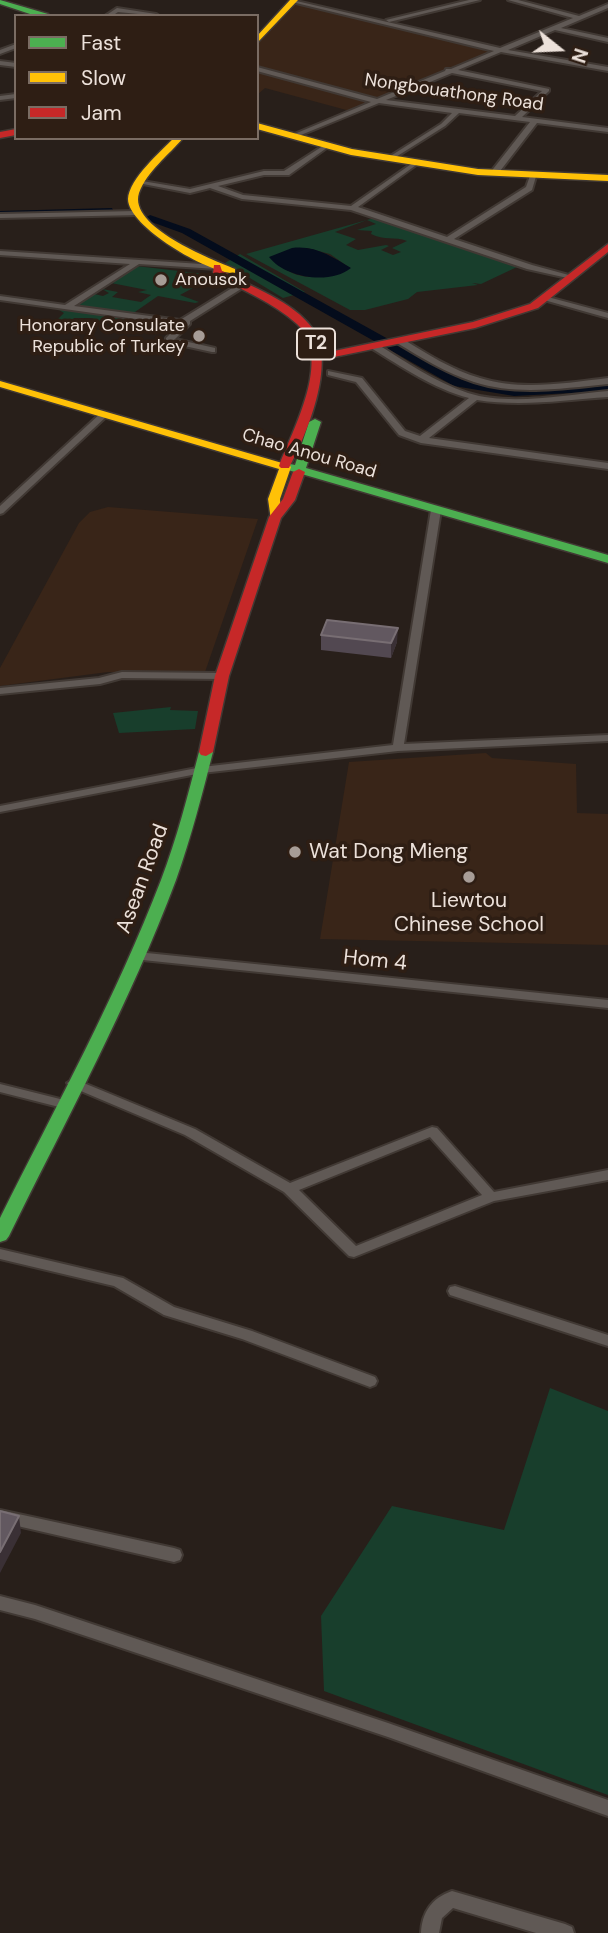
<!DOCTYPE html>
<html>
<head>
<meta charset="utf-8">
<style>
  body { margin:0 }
  #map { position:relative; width:608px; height:1933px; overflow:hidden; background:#281f1a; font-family:"DM Sans",sans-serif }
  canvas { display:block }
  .legend { position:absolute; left:14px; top:14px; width:245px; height:126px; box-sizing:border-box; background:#2e1e14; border:2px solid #7a6c63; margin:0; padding:9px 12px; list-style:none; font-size:21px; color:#ece1da }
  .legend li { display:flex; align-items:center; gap:14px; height:35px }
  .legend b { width:35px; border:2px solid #7a6c63 }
  .north { position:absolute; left:524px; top:14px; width:70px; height:70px; -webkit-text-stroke:5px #2e1e14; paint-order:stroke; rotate:108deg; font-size:19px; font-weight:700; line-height:28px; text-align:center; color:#ece1da }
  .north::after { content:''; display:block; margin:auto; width:24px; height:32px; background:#ece1da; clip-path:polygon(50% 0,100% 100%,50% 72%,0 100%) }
</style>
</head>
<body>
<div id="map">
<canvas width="608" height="1933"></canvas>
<ul class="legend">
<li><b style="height:9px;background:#4caf50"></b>Fast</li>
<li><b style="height:9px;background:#ffc107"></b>Slow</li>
<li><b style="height:9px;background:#c62828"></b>Jam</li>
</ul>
<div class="north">N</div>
</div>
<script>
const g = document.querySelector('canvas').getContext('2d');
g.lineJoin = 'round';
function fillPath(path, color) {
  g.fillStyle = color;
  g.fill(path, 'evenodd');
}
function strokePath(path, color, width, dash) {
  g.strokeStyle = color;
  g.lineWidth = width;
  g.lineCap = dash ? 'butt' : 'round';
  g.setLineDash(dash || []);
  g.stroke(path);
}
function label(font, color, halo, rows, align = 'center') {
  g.font = font + ' "DM Sans",sans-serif';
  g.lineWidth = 7;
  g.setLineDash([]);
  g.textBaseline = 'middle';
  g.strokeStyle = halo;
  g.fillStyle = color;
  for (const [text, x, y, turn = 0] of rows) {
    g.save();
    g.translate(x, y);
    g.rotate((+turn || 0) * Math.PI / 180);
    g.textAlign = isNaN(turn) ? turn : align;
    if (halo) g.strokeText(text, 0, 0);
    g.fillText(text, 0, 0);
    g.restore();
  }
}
fillPath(new Path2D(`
  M294,1L498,50L350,111L265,88L257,95V41Z
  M108,507L258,519L205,672H108L0,686V668L79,523L90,512Z
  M486,753L492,758L576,764L577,813L608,814V945L320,939L349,762Z`), '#392518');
fillPath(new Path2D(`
  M374,218L517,267L481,284L472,283L478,285L417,292L408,299L365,310H350L246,254ZM367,220L376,224L357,230L372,231L371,234C384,241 395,236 407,241L392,248L401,252L393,255L381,250L389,246L386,245L358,250L346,245L356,239L335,232ZM307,248L330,254L350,268C330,275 307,283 287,270Z
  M240,254L305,292L283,298L225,263Z
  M136,266L205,274L211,278L180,295L199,302L195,303L158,296L132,314L77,306L94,294L103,296L109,293L102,289L118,292L112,297L141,302L151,295L138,292L147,290L111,283Z
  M56,308L136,320L139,322L113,321L108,324L92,318H74L69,325L42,322H55L64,313Z
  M171,707L170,710L198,711L195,729L119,733L113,713Z
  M550,1388L608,1411V1795L324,1691L321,1616L392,1506L504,1530Z`), '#183e2c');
fillPath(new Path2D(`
  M292,248C316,245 332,257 351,268C330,285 285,278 269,257Z`), '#040c1c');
fillPath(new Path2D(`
  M112,208L113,210L108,213L0,217V211Z
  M150,215L190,229L462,380L514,389L608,383V391L514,396L454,386L182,233L146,220L145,218Z`), '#040c1c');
const street = new Path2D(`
  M292,0L500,48L573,18L508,0H518L579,16L608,4V8L561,28L608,38V42L555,30L508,50L608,67V71L501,52L458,70L549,89V91L522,117L608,128V132L537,123L497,175H494L490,173L530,122L459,113L445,126L391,160L388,158L389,157L441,124L452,113L379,103L296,137H292V135L371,102L257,71V67L377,99L445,71L446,69H451L494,51L292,2ZM452,73L542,91L515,116L386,100Z
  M469,0H480L389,22L386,20Z
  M117,8L156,14L159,16L118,12L112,16H105Z
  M16,44V48L0,54V50Z
  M0,61L16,63V67L0,65Z
  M16,94V98L0,100V96Z
  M326,144L329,146L328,147L289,175H264L218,186L243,195L351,206L417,160L420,162L419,163L358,207L447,237L526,187L531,173H537L532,190L454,239L532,265L576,277L572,279L527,269L351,210L242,199L210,188L190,193L138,183L142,181L190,189L264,171H284Z
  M136,211L140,213L139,215L0,218V214Z
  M0,251L217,265L221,267L217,269L139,264L74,306L180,320L237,285L244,287L190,321V324L175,339L215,348V352H212L166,342V338L179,325L0,300V296L65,305L130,264L0,255Z
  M544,296L608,313V318L544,300Z
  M397,339H403C427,354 452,370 480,378C521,391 566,383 608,378V384C564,388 517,396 474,382C446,373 422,358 397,343Z
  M371,344H377C406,362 435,382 468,393C509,406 565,395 608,391V397C565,400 521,407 477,400L429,438L608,463V469L421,443L399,435L356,382L328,375V371L362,378L405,431L420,436L469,398C434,389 402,367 371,348Z
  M101,413L108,415L3,513L0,514V506Z
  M436,507L441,510L404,744L608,735V741L398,751L202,773L0,812V806L202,767L393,745L431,510Z
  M122,672L222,673L227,676L222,679L122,678L100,684L0,694V688L99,678Z
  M137,952L608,1000V1008L133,959L131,956Z
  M74,1079L195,1129L290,1183L432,1127L437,1128L494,1192L608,1170V1180L494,1201L354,1257L349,1256L284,1192L185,1135L69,1086L67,1083ZM430,1137L482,1195L356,1246L299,1190Z
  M0,1084L68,1101L70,1104L63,1108L0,1092Z
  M0,1249L123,1278L174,1307L252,1331L375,1377L377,1381L375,1385L370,1387L242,1339L164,1315L114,1286L0,1259Z
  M455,1286L608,1335V1346L450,1295L448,1291L450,1287Z
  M0,1510L174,1548L180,1550L182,1555L180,1560L174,1562L0,1522Z
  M0,1596L35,1605L388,1723L608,1800V1816L388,1737L35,1619L0,1610Z
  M452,1891L565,1924L572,1927L574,1933H536L453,1908L442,1918L439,1933H421C422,1912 432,1898 452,1891Z`);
const fast = new Path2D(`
  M0,0L48,14L49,16H36L0,4Z
  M315,419L321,422L306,468L608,555V563L281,468L279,466L285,463L295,465L309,422Z
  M206,748L213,752C202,795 191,838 176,880C130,1003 67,1118 9,1236L6,1240L0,1242V1218C56,1106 116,997 161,880C177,838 188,795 199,752Z`);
const slow = new Path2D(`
  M290,0H298L257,43V36Z
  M257,123L352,149L478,169L608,175V181L478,175L351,155L257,129Z
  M174,138H183C169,155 147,171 139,193C128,227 211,259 235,269V273C211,275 128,227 128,199C129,179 161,151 174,138Z
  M0,381L289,465L291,467L280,499L281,517L275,521L271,520L268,499L279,469L0,387Z`);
const jam = new Path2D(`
  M16,129V135L0,138V132Z
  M608,244V252L538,308L475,328L334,357L329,354L334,351L473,322L530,304Z
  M214,265H220L222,271C251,287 293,301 313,329C337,363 306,436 289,468H281L279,466C293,429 333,358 297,324C273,302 241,290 213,274Z
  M299,469L305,472L295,500L281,518L229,676L213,752L206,756L201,755L199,752L215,676L269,517L283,499L293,472Z`);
strokePath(street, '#413934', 4);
strokePath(fast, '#413934', 3);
strokePath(slow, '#413934', 3);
strokePath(jam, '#413934', 3);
fillPath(street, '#605955');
fillPath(fast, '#4caf50');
fillPath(slow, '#ffc107');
fillPath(jam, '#c62828');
fillPath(new Path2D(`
  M321,635L397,642L391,658L321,650Z`), '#524851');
fillPath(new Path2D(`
  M398,628L397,642L391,658V643Z
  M19,1516L21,1533L0,1573V1552Z`), '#3a3035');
const building = new Path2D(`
  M327,620L398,628L391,643L321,635Z
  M0,1511L19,1516L0,1552Z`);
fillPath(building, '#625860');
strokePath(building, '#786e73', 2);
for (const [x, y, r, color] of [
  [161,280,7,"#a79d97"],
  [199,336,7,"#a79d97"],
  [295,852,7,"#a79d97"],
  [469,877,7,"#a79d97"]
]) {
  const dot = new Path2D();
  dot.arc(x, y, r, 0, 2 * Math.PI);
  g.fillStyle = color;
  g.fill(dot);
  strokePath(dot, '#2e1e14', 2.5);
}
label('18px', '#ece1da', '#2e1e14', [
  ["Nongbouathong Road",454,93,8],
  ["Chao Anou Road",309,454,16]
]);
label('18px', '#ece1da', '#2e1e14', [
  ["Anousok",175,280],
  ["Honorary Consulate",185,326,"right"],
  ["Republic of Turkey",185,347,"right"]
], 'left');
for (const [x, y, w] of [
  [316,344,38]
]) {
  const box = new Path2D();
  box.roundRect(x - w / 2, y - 15.5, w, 31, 5);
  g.fillStyle = '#2e1e14';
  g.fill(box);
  strokePath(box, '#ece1da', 2);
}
label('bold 19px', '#ece1da', null, [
  ["T2",316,344]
]);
label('21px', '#ece1da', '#2e1e14', [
  ["Wat Dong Mieng",309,852],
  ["Liewtou",469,901,"center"],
  ["Chinese School",469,925,"center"]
], 'left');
label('21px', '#ece1da', '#2e1e14', [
  ["Asean Road",143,879,-70],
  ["Hom 4",375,961,6]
]);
</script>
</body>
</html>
